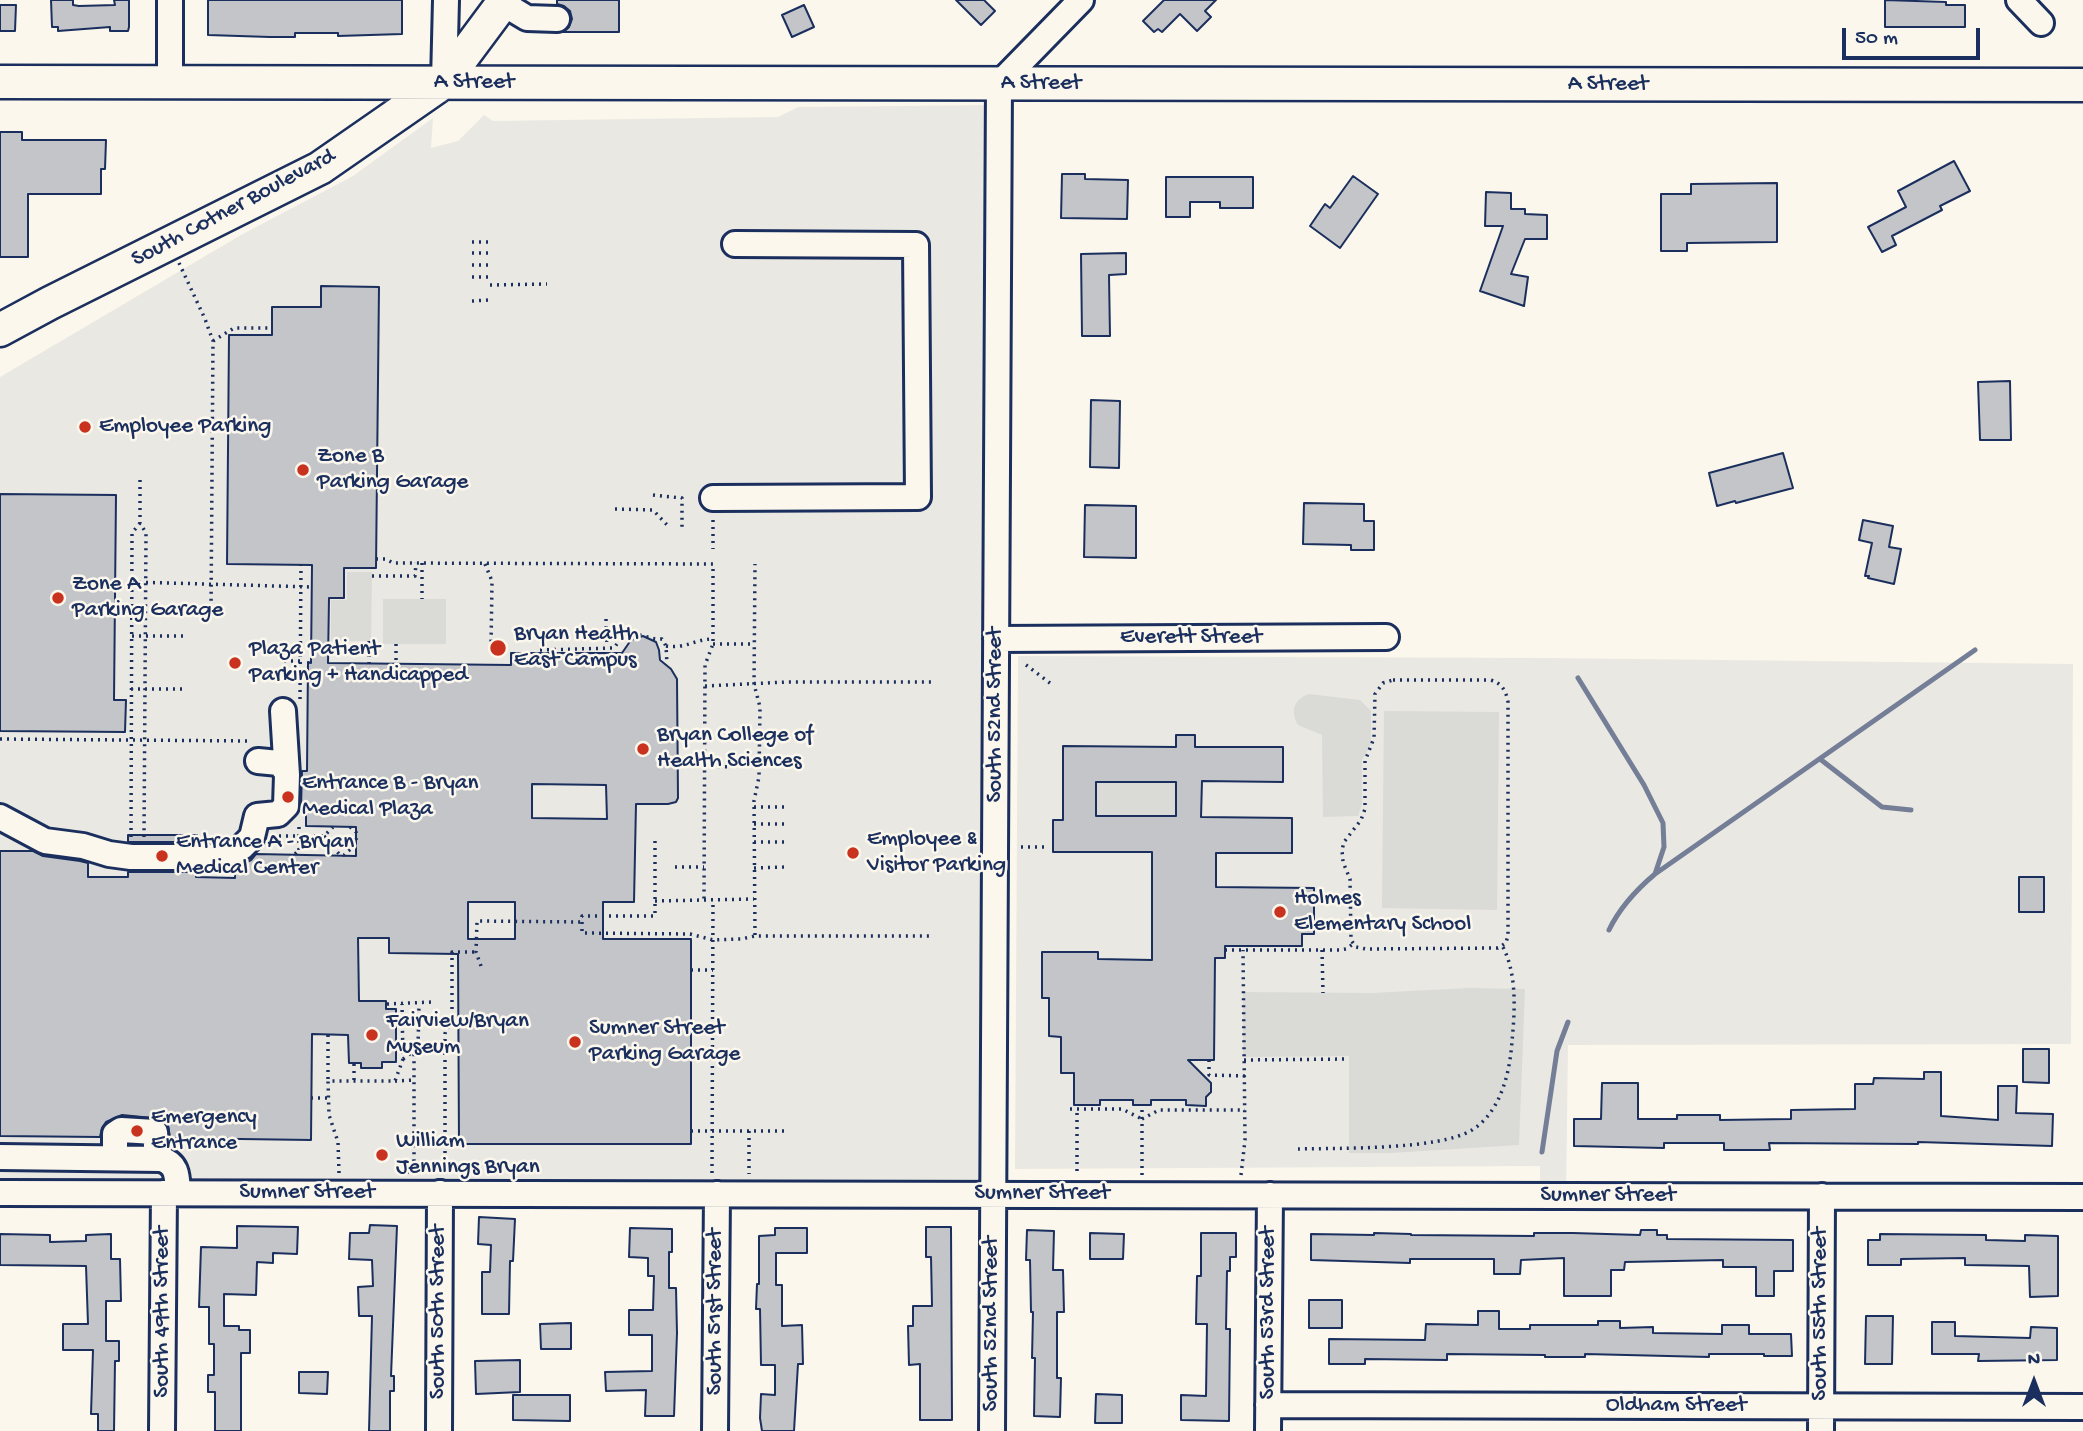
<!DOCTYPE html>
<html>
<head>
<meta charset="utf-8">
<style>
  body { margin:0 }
  #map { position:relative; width:2083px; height:1431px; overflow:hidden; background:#fbf7ec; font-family:"Gochi Hand",sans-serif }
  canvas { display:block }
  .north { position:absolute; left:1999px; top:1347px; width:70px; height:70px; -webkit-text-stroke:5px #fbf7ec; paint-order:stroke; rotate:0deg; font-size:19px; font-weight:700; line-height:28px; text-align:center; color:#1b2f5e }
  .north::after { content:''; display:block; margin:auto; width:24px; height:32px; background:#1b2f5e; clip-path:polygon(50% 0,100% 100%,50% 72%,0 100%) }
  .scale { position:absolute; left:1842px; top:28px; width:138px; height:32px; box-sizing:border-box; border:4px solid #1b2f5e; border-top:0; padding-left:9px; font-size:21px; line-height:24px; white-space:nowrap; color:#1b2f5e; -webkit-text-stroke:5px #fbf7ec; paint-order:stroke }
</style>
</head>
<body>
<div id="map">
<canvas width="2083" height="1431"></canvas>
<div class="north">N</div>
<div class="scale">50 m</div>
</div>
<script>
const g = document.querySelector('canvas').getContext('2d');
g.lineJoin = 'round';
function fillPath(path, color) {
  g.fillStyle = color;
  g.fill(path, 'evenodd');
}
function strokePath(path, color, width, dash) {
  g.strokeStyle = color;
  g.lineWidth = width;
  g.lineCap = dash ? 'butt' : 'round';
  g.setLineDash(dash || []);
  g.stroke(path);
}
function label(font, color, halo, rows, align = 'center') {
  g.font = font + ' "Gochi Hand",sans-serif';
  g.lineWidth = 5;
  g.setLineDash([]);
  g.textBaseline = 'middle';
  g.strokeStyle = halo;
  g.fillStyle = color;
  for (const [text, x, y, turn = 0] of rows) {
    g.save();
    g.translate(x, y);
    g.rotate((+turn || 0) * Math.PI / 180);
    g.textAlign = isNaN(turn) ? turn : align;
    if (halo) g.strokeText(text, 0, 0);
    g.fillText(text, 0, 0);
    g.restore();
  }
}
fillPath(new Path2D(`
  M998,105L993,1194L0,1193V377L241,235L353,176L433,118L431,148L458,141L484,115L493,121L778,117L798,107Z
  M1018,656L1546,658L2073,664L2071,1044L1568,1045L1566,1196L1540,1195V1166L1015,1169Z`), '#eae8e2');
fillPath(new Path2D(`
  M347,572H372L371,641H331V600H347Z
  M383,599H446V644H383Z
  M1309,694L1360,700L1371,711V744L1362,760V804L1358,816L1323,817L1322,735L1298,725C1290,711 1294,699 1309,694Z
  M1384,711L1499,712L1497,910L1382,908Z
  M1096,782H1176V816H1096Z
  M1470,988L1525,989L1519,1145L1390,1153H1349V1056L1243,1057V992L1372,993Z`), '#dadad7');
strokePath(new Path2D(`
  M1578,678L1644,785L1663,823L1664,847L1655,874
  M1820,759L1882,807L1911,810
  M1609,930C1620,907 1636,890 1655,874L1975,650
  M1542,1152L1557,1051L1568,1022`), '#747e96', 5);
const building = new Path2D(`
  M51,0H73V5L79,6L115,5L114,0H129V27L128,31H110V27L58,31V27H52Z
  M208,0H402V34L338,36V33H295V37H270L208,35Z
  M557,0H619V32H563L569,27L572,19L570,11L564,6L557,4Z
  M956,0H984L995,11L981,25Z
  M1164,0H1216L1205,11L1211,17L1197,31L1180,14L1162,32L1158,29L1154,32L1143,21Z
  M1885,0L1946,2V5H1965V27H1885Z
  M0,5H16L15,31H0Z
  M804,5L814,27L792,37L782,15Z
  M0,132H22V140H106L105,169H101V194H28V257H0Z
  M1954,161L1970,191L1940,206L1942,210L1892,236L1896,245L1882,252L1868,227L1906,207L1898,191Z
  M1062,174H1085V179L1128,180L1127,219L1061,218Z
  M1353,176L1378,194L1340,248L1310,226L1325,204L1330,208Z
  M1166,177H1253V208H1220V202H1190V217H1166Z
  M1777,183V242L1687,243V251H1661V194H1691V184Z
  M1486,192L1511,193V209H1525V214L1547,215V239H1525L1511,274L1528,277L1524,306L1480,291L1503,226H1485Z
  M1126,253V274L1109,275L1110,336H1082L1081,254Z
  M321,286L379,287L376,568H344V598H329L328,663L511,665V653H622L631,640L643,636L656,642L659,650L660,660L671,669L677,679L678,798L676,802L668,804H636L634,902H603V939H691V1144H459L458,954L389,953V938H358L359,1001H386V1009H396V1062H382V1068H361V1063H349L348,1035L312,1034L311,1140L170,1138L168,1125L162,1119L122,1115L106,1122L102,1128L100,1137L0,1136V851H33L43,856L80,861L88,863V877H128V872H196V877L235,878V871H241V865L251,860L256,854L356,856V827L306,826V807H301L302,771H307L308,662L311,663L312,565L227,564L229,335H272V307H321ZM532,784L606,785L607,819L532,818ZM468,902H515V939H468Z
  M2010,381L2011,440H1980L1978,382Z
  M1091,400L1120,401L1119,468L1090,467Z
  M1783,453L1793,488L1736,503L1735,501L1717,506L1709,473Z
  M0,494L116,495L114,700H126L125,732L0,731Z
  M1304,503L1364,504V521H1374V550H1351V545L1303,544Z
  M1085,505L1136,506V558L1084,557Z
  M1863,520L1893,526L1889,547L1901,549L1894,584L1868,578L1869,576H1865L1872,543L1859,540Z
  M1176,735H1195V747H1283V782L1202,781L1201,817L1292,818V853H1216V887L1314,888V934H1302V946H1225V958H1215L1214,1060H1188L1211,1083V1092L1206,1097V1106L1186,1105V1100H1151V1105H1133V1100H1100V1105H1074V1073H1061V1037L1049,1036V998H1042V952H1098V959L1152,960V852H1053V820H1063V746L1176,747ZM1096,782H1176V816H1096Z
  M128,835H197V842H128Z
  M2019,877H2044V912H2019Z
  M2023,1049H2049V1083L2023,1082Z
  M1924,1072H1941V1116L1998,1120V1086H2017L2016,1113L2053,1114L2052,1146L1918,1142V1144L1769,1143L1770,1150H1724V1143H1664V1148L1574,1146V1119H1601L1602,1083H1638V1119H1677V1115H1720V1120L1791,1119V1110L1855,1109V1084H1873L1874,1078L1924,1079Z
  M479,1217L515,1219L513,1261H510L509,1314H482V1272H490L491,1245L478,1244Z
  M370,1225L397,1226L391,1376H394V1391H390V1431H369L372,1316H359L358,1287L373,1286L372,1260L349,1259L350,1233H369Z
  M237,1226L298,1227L297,1254L273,1253V1263L257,1262L256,1295L224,1294V1326H239V1330H250V1353H241V1431H215V1392H208V1375H214V1344H209V1307H199L201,1247L237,1248Z
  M926,1227H951L952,1420H920V1364L909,1365L908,1326H913V1306H932L931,1257H926Z
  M630,1228L672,1229V1252H669V1288H676L677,1333L674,1416H645L646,1390L606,1391L605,1372L652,1371V1335H629V1310H653L654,1276H648V1258L629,1257Z
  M775,1228H807V1253H776V1285H782V1326L802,1325L803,1364H798L794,1431H762L760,1418L761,1394L775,1395V1365H761L760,1309H756L757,1284H759V1236L775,1235Z
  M1027,1230L1054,1231L1053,1270H1063L1064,1312H1057V1378H1061L1060,1417L1034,1416L1035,1358H1032L1033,1312H1031L1030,1260H1026Z
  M1641,1230H1657V1235H1667V1239L1793,1240V1271H1774V1296H1756V1267H1723V1260L1625,1262L1624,1270H1611V1296H1564V1258L1521,1260L1520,1274H1494V1259H1410V1263L1311,1260V1234L1374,1235V1233L1411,1234V1235L1534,1236V1233H1573L1640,1235Z
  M1090,1233L1124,1234L1123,1259H1090Z
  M1201,1233H1236V1257H1230V1271H1227L1226,1329H1230L1229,1421L1181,1420V1395L1206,1396L1207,1324H1196L1197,1276H1201Z
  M0,1234L50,1235V1242L86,1241V1235L111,1234V1259H120L121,1301H106V1341H119V1361H115L114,1431H98V1414H91L93,1350H63V1324H88L86,1266L0,1265Z
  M1880,1234L1986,1235V1240L2025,1241V1235L2058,1236V1296L2030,1297L2029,1266L1965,1265V1258L1901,1259V1265H1868V1240H1880Z
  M1309,1300H1342V1328H1309Z
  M1478,1311H1499V1329H1530V1325H1598V1321H1620V1328L1653,1327V1333L1722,1334V1325H1749V1334H1791L1792,1356H1764V1354H1709V1357L1585,1354V1357H1545V1355L1447,1354V1360L1365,1359V1364H1329V1339L1425,1340L1426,1324L1478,1325Z
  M1866,1316H1893L1892,1364H1865Z
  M1932,1322H1955V1336L2030,1338L2031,1327L2057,1328V1360L1978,1361L1979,1354H1932Z
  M571,1323V1349H541L540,1324Z
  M520,1360V1392L476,1394L475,1361Z
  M299,1372H328L327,1394L299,1393Z
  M1096,1394L1122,1395V1423H1095Z
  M513,1395H570V1421L513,1420Z`);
fillPath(building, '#c3c5c9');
strokePath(building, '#1b2f5e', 2);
const minor = new Path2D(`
  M170,0V82
  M2019,0L2041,23
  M502,3L527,18L557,19
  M444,82L446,0
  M713,498L918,497L916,245L735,244
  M996,639L1386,637
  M258,761L279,763L286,771
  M0,817L45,841L83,846L109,854L131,857H210L230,854L242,847L252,837L257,816L278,814L286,806L287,775L283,711
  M0,1157L161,1159C178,1164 177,1177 178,1193
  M115,1158V1134L121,1130L155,1132L157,1158
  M0,1193L2083,1197
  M1268,1405L2083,1407
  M162,1431L164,1193
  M439,1431L440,1193
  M715,1431L717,1194
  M992,1431L999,84L1081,0
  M1268,1431L1270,1195
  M1821,1431L1822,1196`);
const major = new Path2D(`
  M0,82L2083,85
  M0,330L50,303L320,168L444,82L505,0`);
strokePath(minor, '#1b2f5e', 30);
strokePath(major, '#1b2f5e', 37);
strokePath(new Path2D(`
  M472,242H490
  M472,253H490
  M179,263L205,319L213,341L211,611
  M472,265H490
  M472,277H490
  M490,285L547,284
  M472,301L490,300
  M213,341L234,328H272
  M140,480V523L146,533L144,837
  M653,495L682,498V528
  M615,509L653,510L670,528
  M713,520V549
  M376,559H386L393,563L713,564V644L705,665L704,900
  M422,563V599
  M485,564L492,581L491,647
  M372,576H415L416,563
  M132,582L312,587
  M606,619L607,647
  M132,636H184
  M369,641V663
  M396,644V664
  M713,644H754
  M666,646C686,649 695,639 713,639
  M540,650L614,648C631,623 642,640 662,639L666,646L667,664
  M284,661H300
  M1026,665L1054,686
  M1393,680H1490C1502,683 1506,691 1508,702V935L1506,943L1498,948L1366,949L1356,947L1351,940L1350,879L1343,862L1342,850L1344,842L1361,820L1365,809V761L1374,738L1375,694L1383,683Z
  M705,686L787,682H934
  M131,689H184
  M300,699L301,565
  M0,739L250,741
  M704,766L732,767
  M754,807H786
  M754,824H786
  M279,836H324L333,827
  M324,836L340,855H344L356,844V832L350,827
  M131,837L132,533L140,523
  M655,841V916H582V933L690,934L713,940L741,939L755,936H932
  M754,842H786
  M1021,847H1046
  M299,850V823
  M295,854L311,838
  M675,867H704
  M754,868L786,867
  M655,901L754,899
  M755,935L754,801L759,777L760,707L754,684L755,564
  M1225,950H1340L1346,949L1353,944
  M1322,950L1323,993
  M481,966L476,952L477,921L582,922
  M691,970H713
  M387,1004L432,1002
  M328,1035V1081
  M403,1059L418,1048L419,1004
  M1209,1060V1075L1245,1076
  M1244,1060L1349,1059
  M354,1064V1081
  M395,1081L414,1080
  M311,1098H328
  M1070,1109H1122L1142,1119
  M1142,1119L1159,1110H1245
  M691,1131H784
  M749,1131V1174
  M1298,1149C1339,1148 1440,1150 1472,1130C1501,1112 1510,1072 1512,1041C1515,1010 1517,975 1503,947
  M1077,1171V1109
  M339,1173L338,1142L329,1115L328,1081H395L403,1059L402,1004
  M407,1173L414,1163V1052
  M449,1173L445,1166V1034L446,1029L452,1024V952H476
  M712,1173L713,900
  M1142,1175V1105
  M1241,1175L1245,1140L1243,950`), '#1b2f5e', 3.5, [2, 5]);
strokePath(minor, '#fbf7ec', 24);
strokePath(major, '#fbf7ec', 32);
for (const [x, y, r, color] of [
  [85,427,7,"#c8321e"],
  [303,470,7,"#c8321e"],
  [58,598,7,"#c8321e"],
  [498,648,9,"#c8321e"],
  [235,663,7,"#c8321e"],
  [643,749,7,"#c8321e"],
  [288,797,7,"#c8321e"],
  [853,853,7,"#c8321e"],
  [162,856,7,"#c8321e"],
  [1280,912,7,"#c8321e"],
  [372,1035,7,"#c8321e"],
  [575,1042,7,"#c8321e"],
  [137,1131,7,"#c8321e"],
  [382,1155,7,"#c8321e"]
]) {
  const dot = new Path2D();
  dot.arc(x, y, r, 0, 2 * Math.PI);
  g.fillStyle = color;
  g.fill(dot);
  strokePath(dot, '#fbf7ec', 2.5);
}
label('23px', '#1b2f5e', '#fbf7ec', [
  ["A Street",474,83],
  ["A Street",1041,84],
  ["A Street",1608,85],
  ["South Cotner Boulevard",234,209,-28],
  ["Everett Street",1191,638],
  ["South 52nd Street",996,715,-90],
  ["Sumner Street",307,1193],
  ["Sumner Street",1042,1194],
  ["Sumner Street",1608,1196],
  ["South 49th Street",163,1312,-90],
  ["South 50th Street",439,1312,-90],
  ["South 51st Street",716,1312,-90],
  ["South 53rd Street",1269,1313,-90],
  ["South 55th Street",1821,1314,-90],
  ["South 52nd Street",992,1324,-90],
  ["Oldham Street",1676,1406]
]);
label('23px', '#1b2f5e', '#fbf7ec', [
  ["Employee Parking",99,427],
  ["Zone B",317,457],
  ["Parking Garage",317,483],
  ["Zone A",72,585],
  ["Parking Garage",72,611],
  ["Bryan Health",514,635],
  ["East Campus",514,661],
  ["Plaza Patient",249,650],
  ["Parking + Handicapped",249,676],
  ["Bryan College of",657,736],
  ["Health Sciences",657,762],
  ["Entrance B - Bryan",302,784],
  ["Medical Plaza",302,810],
  ["Employee &",867,840],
  ["Visitor Parking",867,866],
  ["Entrance A - Bryan",176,843],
  ["Medical Center",176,869],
  ["Holmes",1294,899],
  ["Elementary School",1294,925],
  ["Fairview/Bryan",386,1022],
  ["Museum",386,1048],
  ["Sumner Street",589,1029],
  ["Parking Garage",589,1055],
  ["Emergency",151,1118],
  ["Entrance",151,1144],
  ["William",396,1142],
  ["Jennings Bryan",396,1168]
], 'left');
</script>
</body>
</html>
